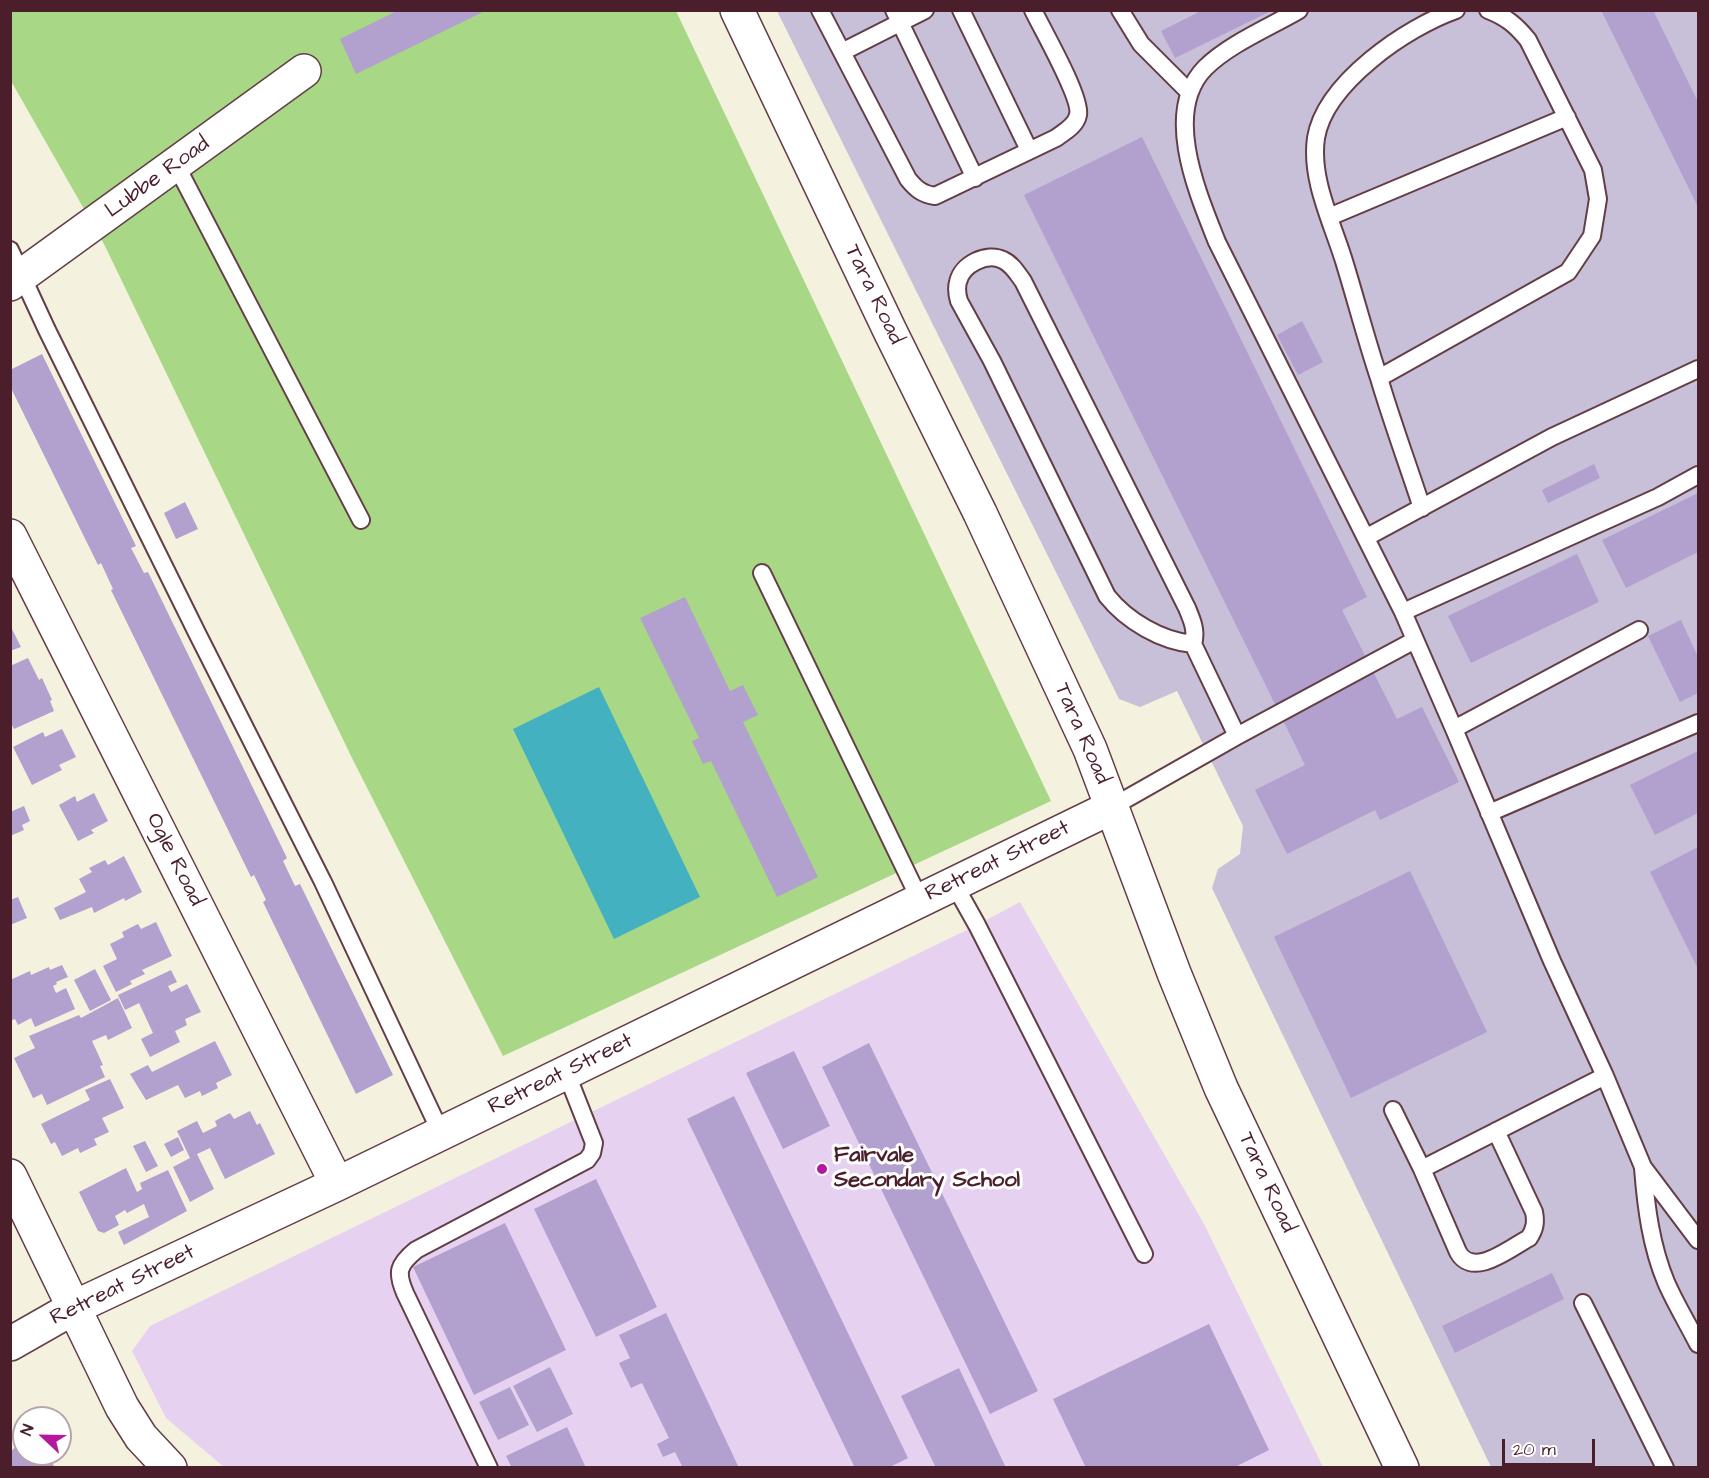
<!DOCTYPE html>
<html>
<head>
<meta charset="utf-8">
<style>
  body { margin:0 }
  #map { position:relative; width:1709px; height:1478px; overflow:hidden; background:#f4f1df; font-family:"Architects Daughter",sans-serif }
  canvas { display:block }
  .frame { position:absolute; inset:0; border:12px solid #4a1f2b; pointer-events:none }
  .north { position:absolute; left:12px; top:1406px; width:60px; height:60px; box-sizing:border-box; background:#fff; border:2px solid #b7a5aa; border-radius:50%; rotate:292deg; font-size:16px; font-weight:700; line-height:24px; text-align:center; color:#4a1f2b }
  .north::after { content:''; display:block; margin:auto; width:21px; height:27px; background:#b5179e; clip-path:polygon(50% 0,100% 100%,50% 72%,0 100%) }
  .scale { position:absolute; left:1502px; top:1439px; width:93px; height:27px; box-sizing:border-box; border:3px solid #4a1f2b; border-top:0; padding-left:8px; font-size:18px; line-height:21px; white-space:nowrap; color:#4a1f2b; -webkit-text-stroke:4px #fff; paint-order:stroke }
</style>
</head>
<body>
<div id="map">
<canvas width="1709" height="1478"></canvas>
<div class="frame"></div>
<div class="north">N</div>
<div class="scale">20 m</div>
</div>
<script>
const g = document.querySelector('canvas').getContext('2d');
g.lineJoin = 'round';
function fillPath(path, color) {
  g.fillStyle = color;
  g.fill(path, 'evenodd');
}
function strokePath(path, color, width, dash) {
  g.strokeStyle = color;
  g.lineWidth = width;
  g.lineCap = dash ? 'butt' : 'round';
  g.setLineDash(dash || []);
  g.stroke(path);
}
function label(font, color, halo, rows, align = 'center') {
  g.font = font + ' "Architects Daughter",sans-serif';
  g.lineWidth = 6;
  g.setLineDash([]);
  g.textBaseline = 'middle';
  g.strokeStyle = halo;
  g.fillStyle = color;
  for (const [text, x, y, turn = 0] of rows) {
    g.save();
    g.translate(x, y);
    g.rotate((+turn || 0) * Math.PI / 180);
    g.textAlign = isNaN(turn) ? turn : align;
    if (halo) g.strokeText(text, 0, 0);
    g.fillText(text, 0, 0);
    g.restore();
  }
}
fillPath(new Path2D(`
  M1020,902L1204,1224L1323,1467H224L166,1418L132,1351L150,1326L977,925Z`), '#e6d2f0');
fillPath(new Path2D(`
  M777,11H1698V1467H1491L1212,888L1218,869L1240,854L1243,826L1177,691L1140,707L1119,699Z`), '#c8bfd8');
fillPath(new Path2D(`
  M10,11H676L1051,801L503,1056L352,758L104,244L11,81Z`), '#a8d785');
fillPath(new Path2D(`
  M599,687L700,897L614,939L513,729Z`), '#43b1c0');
fillPath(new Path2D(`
  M399,10H487L356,74L340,39Z
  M1203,10H1273L1175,58L1161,31Z
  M1601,10H1653L1698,102V207Z
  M1142,137L1367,597L1342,610L1397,719L1422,707L1459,782L1380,820L1375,810L1287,854L1255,790L1305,765L1024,195Z
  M1302,321L1323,362L1298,375L1277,335Z
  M42,354L136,546L131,548L144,573L148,572L287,858L283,861L295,886L300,884L393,1075L356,1094L263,902L266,900L254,875L251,877L111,590L113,589L101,563L98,565L10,386V370Z
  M1594,464L1600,478L1548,503L1542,490Z
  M1698,493V552L1626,588L1602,540Z
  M185,502L198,529L176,539L164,513Z
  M1577,554L1599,602L1471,663L1448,616Z
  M685,597L730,691L743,685L758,715L743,722L818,877L777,897L711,761L703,764L692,741L699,738L640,618Z
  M1681,620L1698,657V693L1680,702L1648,636Z
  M10,625L21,647L10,651Z
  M28,658L39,680L42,678L52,700L50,701L54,711L14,729L10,721V666Z
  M62,729L76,757L59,765L62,770L32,785L13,747L43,732L45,737Z
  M1698,751V813L1655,835L1630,785Z
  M94,793L108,821L91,830L94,833L78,841L59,805L75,796L77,802Z
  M24,806L30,821L22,825L24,830L10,836V812Z
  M1698,847V969L1650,872Z
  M124,856L142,892L125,901L124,898L94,913L92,907L60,920L54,908L86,892L79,879L92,872L89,868L105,860L108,865Z
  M1410,871L1487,1032L1351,1098L1274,937Z
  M18,897L27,918L10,925V900Z
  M156,922L172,956L142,970L145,974L130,981L132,984L116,992L103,966L117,959L110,944L124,937L122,932L138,924L141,929Z
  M62,965L68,977L56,982L57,984L53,986L56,993L66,988L75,1009L35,1027L31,1018L18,1025L15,1019L10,1021V980L30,971L31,975L49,967L50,970Z
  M95,969L111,1000L90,1011L74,980Z
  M171,970L177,982L168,986L171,992L187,984L201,1012L185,1019L187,1025L175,1031L180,1042L150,1057L141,1039L153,1033L139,1003L125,1010L118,995Z
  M118,998L132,1028L108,1040L106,1035L92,1041L103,1065L100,1066L105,1077L47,1105L42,1094L33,1098L14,1058L35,1048L29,1036L79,1015L81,1018Z
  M215,1041L232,1075L216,1083L218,1088L202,1096L200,1091L185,1098L178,1085L146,1100L130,1074L148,1065L152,1072Z
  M869,1043L1038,1391L990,1414L822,1067Z
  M794,1051L830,1126L783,1149L746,1073Z
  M110,1079L124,1108L102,1118L109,1132L94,1139L97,1145L80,1153L78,1148L62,1156L55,1142L51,1144L41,1124L90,1100L85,1090Z
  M734,1096L908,1458L888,1468H855L687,1119Z
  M250,1111L257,1125L260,1123L275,1154L225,1179L210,1148L197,1154L214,1189L190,1202L173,1167L190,1158L177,1131L197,1121L203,1133L217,1126L215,1121L230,1113L234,1119Z
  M178,1137L184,1150L171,1157L164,1144Z
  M145,1141L158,1166L146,1172L133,1146Z
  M126,1168L137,1192L142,1189L140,1183L168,1170L187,1211L124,1245L118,1232L149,1217L144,1204L127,1213L125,1210L115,1216L119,1225L104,1233L98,1231L79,1192Z
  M596,1179L657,1307L596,1337L534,1209Z
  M505,1223L566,1350L474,1395L413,1267Z
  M1552,1273L1564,1299L1455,1353L1442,1326Z
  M666,1313L739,1468H683L675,1452L663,1457L657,1444L669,1438L642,1383L631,1388L619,1363L630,1358L619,1335Z
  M1209,1324L1269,1450L1233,1468H1086L1053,1399Z
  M550,1367L573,1414L537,1432L513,1386Z
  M959,1368L1006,1468H936L901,1396Z
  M510,1387L529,1425L498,1440L479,1402Z
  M567,1427L586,1468H512L506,1456Z
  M24,1439V1454H44L56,1468H10V1452Z`), '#b2a0ce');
const service = new Path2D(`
  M820,10L908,179C916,189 922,194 935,196L1056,138C1064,132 1076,126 1078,115C1082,98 1042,29 1033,10
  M894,10L975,178
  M961,10L1029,150
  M1120,10L1141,44L1189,92
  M1299,10C1270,27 1229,44 1205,68C1162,112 1198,194 1217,242L1403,612L1454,729L1552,961L1605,1076L1643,1167L1698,1240
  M842,52L925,10
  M176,165L361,520
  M1329,217L1567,117
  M10,250L47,330L198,635L323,882L441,1133
  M1379,378L1568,272L1592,236L1598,199L1593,170L1528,40C1516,25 1506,17 1488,10
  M1422,508C1408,465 1392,422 1379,378C1366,339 1356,300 1344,261C1332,222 1310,179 1316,138C1325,83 1407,27 1456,10
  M1367,537L1552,437L1698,369
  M762,573L920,900
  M1403,612L1658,497L1698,475
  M1193,644C1161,641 1127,621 1107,596L992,361L959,301C957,294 956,289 958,282C962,264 987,252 1003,260C1012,264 1017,273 1023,281L1187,608C1192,620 1197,631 1193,644L1237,736
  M1454,729L1639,630
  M1112,807L1237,736L1415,640
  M1489,813L1698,723
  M954,884L977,925L1144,1254
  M1393,1110L1422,1169L1458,1252C1473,1279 1510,1248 1529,1238C1535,1229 1536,1222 1534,1212L1496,1131
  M1643,1168C1646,1207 1651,1246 1666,1282C1675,1303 1688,1324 1698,1344
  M1422,1169L1605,1076
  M1583,1303L1665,1468
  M489,1468L405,1293C396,1272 398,1265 416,1250L587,1160L592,1153L594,1143L566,1072`);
const minor = new Path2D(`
  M10,284L304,71
  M10,536L337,1184
  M10,1176L122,1407L141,1437L170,1468
  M10,1344L75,1307L337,1184L1112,807`);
const tertiary = new Path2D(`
  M737,10L890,331L980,513L1090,749L1174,973L1221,1088L1402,1468`);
strokePath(service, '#643e46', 20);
strokePath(minor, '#643e46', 36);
strokePath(tertiary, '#643e46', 36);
strokePath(service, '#fff', 16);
strokePath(minor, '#fff', 33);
strokePath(tertiary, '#fff', 33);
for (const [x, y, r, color] of [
  [822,1169,6,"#b5179e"]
]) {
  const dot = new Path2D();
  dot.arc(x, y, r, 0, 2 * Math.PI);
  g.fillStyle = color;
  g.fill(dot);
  strokePath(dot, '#fff', 2);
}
label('22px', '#4a1f2b', '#fff', [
  ["Lubbe Road",158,178,-36],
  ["Tara Road",873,295,64],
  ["Tara Road",1081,734,66],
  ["Ogle Road",174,860,63],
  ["Retreat Street",998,862,-26],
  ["Retreat Street",561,1075,-26],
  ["Tara Road",1266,1183,65],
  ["Retreat Street",123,1286,-26]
]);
label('bold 22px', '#4a1f2b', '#fff', [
  ["Fairvale",834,1156],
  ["Secondary School",834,1181]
], 'left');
</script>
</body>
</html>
